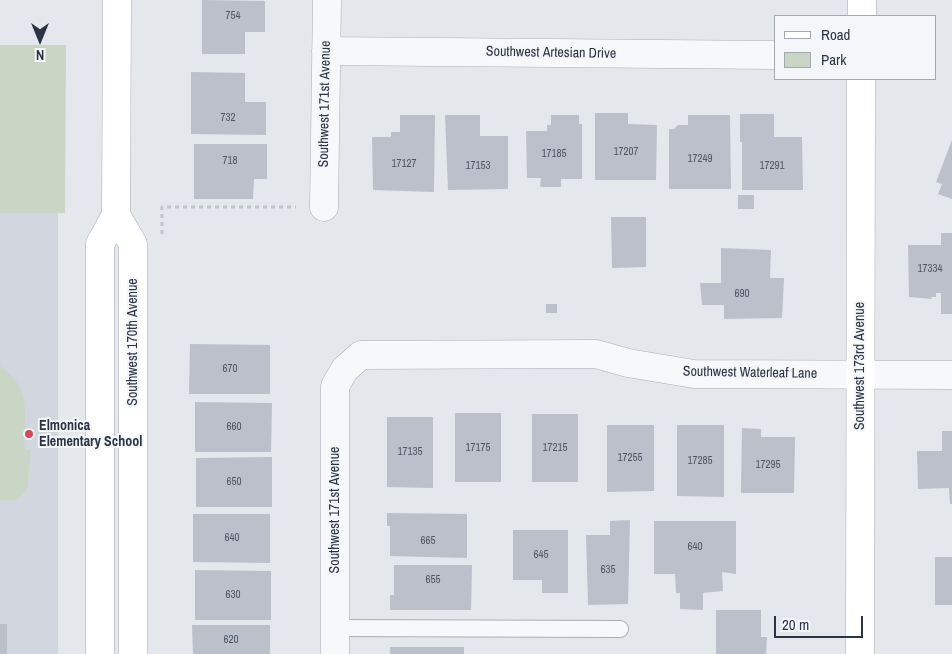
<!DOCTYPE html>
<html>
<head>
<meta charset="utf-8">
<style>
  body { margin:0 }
  #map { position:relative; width:952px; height:654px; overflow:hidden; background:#e4e7ec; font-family:"Archivo Narrow",sans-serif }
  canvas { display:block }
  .legend { position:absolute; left:774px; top:15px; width:162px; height:65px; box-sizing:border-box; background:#f4f6f9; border:1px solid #a4a8b1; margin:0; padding:6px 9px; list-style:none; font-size:15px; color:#2b3445 }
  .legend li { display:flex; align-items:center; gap:10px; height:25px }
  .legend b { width:25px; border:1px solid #a4a8b1 }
  .north { position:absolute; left:15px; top:15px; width:50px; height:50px; -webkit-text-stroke:4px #f4f6f9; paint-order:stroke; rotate:180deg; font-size:14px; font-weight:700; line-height:20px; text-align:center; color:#2b3445 }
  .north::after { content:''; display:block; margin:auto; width:18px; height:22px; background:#2b3445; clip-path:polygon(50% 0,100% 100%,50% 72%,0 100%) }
  .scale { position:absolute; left:774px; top:616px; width:89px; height:22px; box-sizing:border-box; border:2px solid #2b3445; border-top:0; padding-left:6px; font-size:15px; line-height:18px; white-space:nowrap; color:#2b3445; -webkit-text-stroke:4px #f4f6f9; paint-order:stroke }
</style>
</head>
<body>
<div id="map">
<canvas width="952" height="654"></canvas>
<ul class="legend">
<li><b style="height:6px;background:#fff"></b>Road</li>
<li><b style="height:14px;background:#c9d6c5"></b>Park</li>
</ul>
<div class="north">N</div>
<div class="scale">20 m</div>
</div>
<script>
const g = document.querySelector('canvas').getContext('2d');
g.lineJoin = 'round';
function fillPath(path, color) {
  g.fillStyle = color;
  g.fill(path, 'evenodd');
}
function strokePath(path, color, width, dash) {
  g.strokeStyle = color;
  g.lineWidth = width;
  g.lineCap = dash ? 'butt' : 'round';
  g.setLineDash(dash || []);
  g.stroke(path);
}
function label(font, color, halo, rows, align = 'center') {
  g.font = font + ' "Archivo Narrow",sans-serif';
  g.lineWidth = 4;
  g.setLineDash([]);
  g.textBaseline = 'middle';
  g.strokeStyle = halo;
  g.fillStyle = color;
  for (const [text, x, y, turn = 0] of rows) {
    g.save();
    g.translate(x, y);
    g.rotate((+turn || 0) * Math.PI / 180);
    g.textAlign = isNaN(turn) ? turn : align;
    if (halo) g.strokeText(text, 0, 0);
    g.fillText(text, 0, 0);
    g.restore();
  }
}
fillPath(new Path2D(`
  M0,213H58V654H0Z`), '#d2d6de');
fillPath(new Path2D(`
  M0,45H66L65,213H0Z
  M0,366C31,387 25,412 24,445L26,450H31L27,490L17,500H0Z`), '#c9d6c5');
fillPath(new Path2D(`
  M202,0L265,1V32H245V54H202Z
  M191,72L245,73V102H266V135L191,134Z
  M595,113H628V124L657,125L656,180H595Z
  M740,114H774V137H802L803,190H742V142H740Z
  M400,115H435L434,192L373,190L372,137H391V132H400Z
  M445,115H480V136H508V189L448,190Z
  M551,115H579V124H582V179H561V187H540L541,178H527L526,131H547V125H551Z
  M688,115H730L731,189H669V129H674L678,125H688Z
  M952,140V199L938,194L942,184L936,182Z
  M194,144H267V179H254L253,199H194Z
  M738,195H754V209H738Z
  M611,217H646V267L612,268Z
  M941,233H952V314H941V293H936V297H931L932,299L909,297L908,245H941Z
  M721,248L771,250L770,278H784L782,318L724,319V305H702L700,283H721Z
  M546,304H557V313H546Z
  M190,344L270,345V394H189Z
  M195,402L272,403L271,452H195Z
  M455,413H501V482H455Z
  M532,414H578V482H532Z
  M387,417H433V488L387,487Z
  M607,425H654V491L607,492Z
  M677,425H724V497L677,496Z
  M742,428L761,429V437H795L794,493H741Z
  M942,431H952V504H950L949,488L918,489L917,451H942Z
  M272,457V507H196V458Z
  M387,513L467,514V558L390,556V526H387Z
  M193,514H270V563L193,562Z
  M630,520L628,604L588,605L586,535H610V521Z
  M654,521H736V574L722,572L723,591L703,593V610L680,609V593H676L675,574H654Z
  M513,530H568V593H542V580H513Z
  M935,557H952V605H935Z
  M394,565H472L471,610H390V595H394Z
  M195,570L271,571V620H195Z
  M716,610H761V637H767L766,654H716Z
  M0,624H7V654H0Z
  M192,625H270V654H193Z
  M390,647H464V654H390Z`), '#bbc0ca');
const lane = new Path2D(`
  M335,628L620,629`);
const street = new Path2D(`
  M326,51L776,55
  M324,207L327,0
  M335,654V386L345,369L361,355L596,354L628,363L694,374L952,375`);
const secondary = new Path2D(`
  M862,16V0
  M116,215L133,244V654
  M100,654V244L116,215L117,0
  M860,654L861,79`);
strokePath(lane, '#a9aeb7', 18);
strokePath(street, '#a9aeb7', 29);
strokePath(secondary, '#a9aeb7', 29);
strokePath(new Path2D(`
  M162,234V207H296`), '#c2c5cb', 3, [4, 4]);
strokePath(lane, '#f7f8fa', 16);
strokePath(street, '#f7f8fa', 28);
strokePath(secondary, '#fff', 28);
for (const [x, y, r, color] of [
  [29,434,5,"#d1495b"]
]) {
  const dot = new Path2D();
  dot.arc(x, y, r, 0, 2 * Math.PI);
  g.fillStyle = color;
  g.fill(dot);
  strokePath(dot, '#f4f6f9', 2);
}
label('11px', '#4f5766', null, [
  ["754",233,16],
  ["732",228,118],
  ["17207",626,152],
  ["17185",554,154],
  ["17249",700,159],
  ["718",230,161],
  ["17127",404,164],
  ["17153",478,166],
  ["17291",772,166],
  ["17334",930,269],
  ["690",742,294],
  ["670",230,369],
  ["660",234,427],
  ["17175",478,448],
  ["17215",555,448],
  ["17135",410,452],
  ["17255",630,458],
  ["17285",700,461],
  ["17295",768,465],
  ["650",234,482],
  ["640",232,538],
  ["665",428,541],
  ["640",695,547],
  ["645",541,555],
  ["635",608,570],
  ["655",433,580],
  ["630",233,595],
  ["620",231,640]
]);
label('14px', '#2b3445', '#f4f6f9', [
  ["Southwest Artesian Drive",551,53,1],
  ["Southwest 171st Avenue",325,104,-89],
  ["Southwest 170th Avenue",133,342,-90],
  ["Southwest 173rd Avenue",860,366,-90],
  ["Southwest Waterleaf Lane",750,373,1],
  ["Southwest 171st Avenue",335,510,-90]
]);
label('bold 14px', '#2b3445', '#f4f6f9', [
  ["Elmonica",39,426],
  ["Elementary School",39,442]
], 'left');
</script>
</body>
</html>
